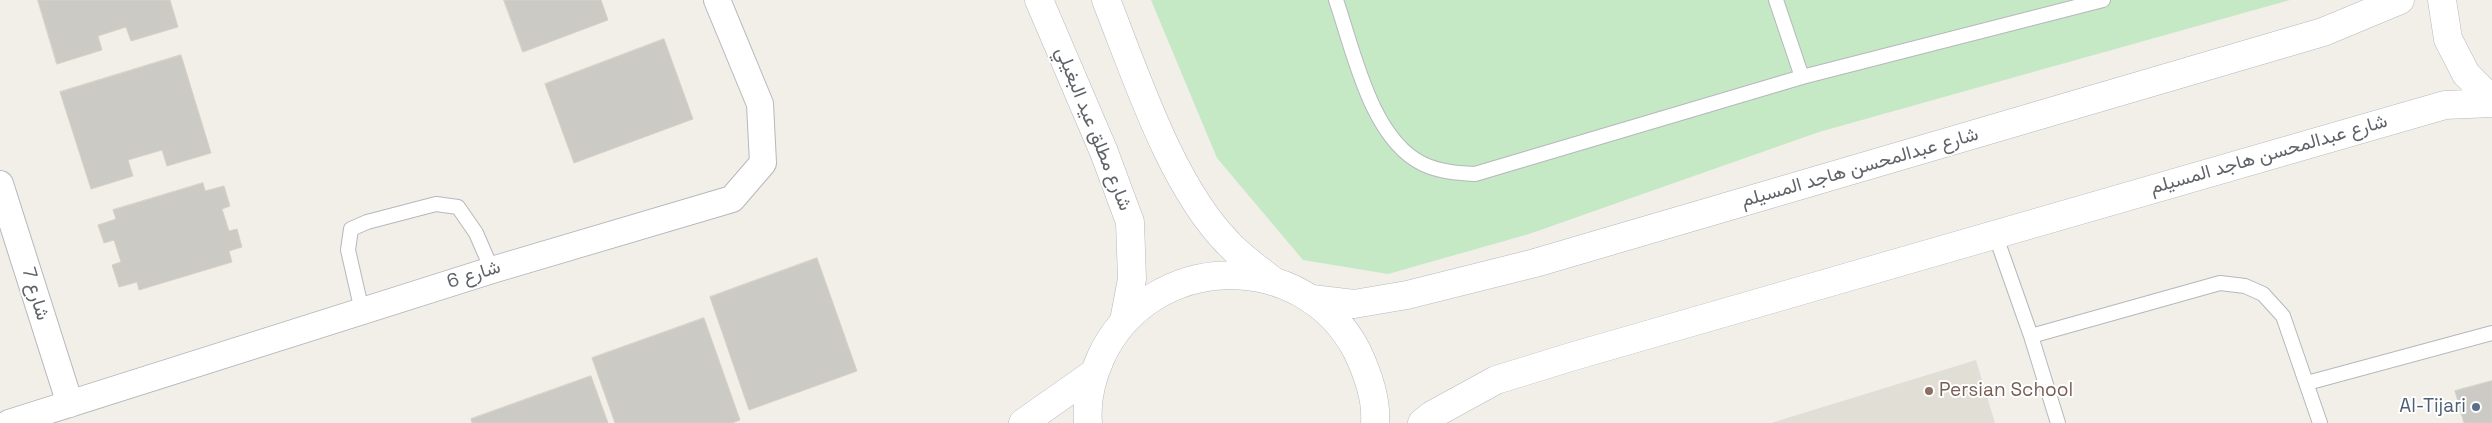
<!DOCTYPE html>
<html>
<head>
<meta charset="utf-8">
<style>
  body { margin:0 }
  canvas { display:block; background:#f1efe8 }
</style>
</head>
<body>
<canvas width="2492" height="423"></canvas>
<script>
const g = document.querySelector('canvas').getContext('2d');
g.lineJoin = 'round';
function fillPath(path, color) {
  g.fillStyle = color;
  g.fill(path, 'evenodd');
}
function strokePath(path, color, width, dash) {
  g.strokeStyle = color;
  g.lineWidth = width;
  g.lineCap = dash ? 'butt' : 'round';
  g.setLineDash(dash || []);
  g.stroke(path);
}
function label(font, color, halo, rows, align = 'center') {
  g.font = font + ' "Space Grotesk",Vazirmatn,sans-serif';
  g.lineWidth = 4;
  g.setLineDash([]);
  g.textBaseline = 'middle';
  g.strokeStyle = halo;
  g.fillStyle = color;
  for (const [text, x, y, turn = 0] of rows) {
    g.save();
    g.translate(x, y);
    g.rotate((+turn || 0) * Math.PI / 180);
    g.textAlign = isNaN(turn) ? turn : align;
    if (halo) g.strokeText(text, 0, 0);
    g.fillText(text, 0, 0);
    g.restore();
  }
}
fillPath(new Path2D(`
  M1976,360L1995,423H1771Z`), '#e1ded6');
fillPath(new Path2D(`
  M1151,0H2290L1819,132L1529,234L1388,274L1303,260L1217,158Z`), '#c5e8c5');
const building = new Path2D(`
  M38,0H170L178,27L131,41L126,27L98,36L102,50L57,64Z
  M504,0H601L608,20L523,52Z
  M664,39L693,119L574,163L545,84Z
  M181,55L211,153L167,166L162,150L128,160L133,176L91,189L60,92Z
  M203,183L205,191L224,186L230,206L222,209L229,231L237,229L242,247L229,251L232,262L139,290L137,282L119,287L112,265L121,262L114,240L104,243L98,225L116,219L113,210Z
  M817,258L857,371L749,410L710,297Z
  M704,318L740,420L732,423H615L592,358Z
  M591,376L608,423H472L471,419Z
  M2492,381V423H2464L2455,391Z`);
fillPath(building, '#cccac5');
strokePath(building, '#d6d1c6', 1);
const service = new Path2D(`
  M1336,0C1354,52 1371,139 1423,164C1440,172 1458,173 1475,174L1802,77L2103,0
  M1776,0L1802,77
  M1995,234L2031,336L2058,423
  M362,311L348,250L351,229L367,222L436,204L458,207L476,233L492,270
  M2031,336L2220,283L2245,286L2263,294L2283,316L2320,423
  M2307,383L2492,333`);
const minor = new Path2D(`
  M0,184L70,404
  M9,423L492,270L732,199L763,163L760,104L717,0`);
const tertiary = new Path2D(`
  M1039,0L1104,152L1130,222L1132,279L1124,321
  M1106,0C1136,75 1171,185 1228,243C1241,257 1257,268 1272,280
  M2442,0L2448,39L2466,74L2492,100
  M1312,299L1354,304L1407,295L1535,263L2323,32L2400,0
  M1023,423L1094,373
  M1088,423C1086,401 1092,377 1101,357C1150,251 1303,247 1357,351C1367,372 1377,399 1375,423
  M1422,423L1432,415L1496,380L1574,356L2445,105L2492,103`);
strokePath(service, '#b5b8bc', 16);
strokePath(minor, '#b5b8bc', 28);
strokePath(tertiary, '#b5b8bc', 29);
strokePath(service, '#fff', 14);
strokePath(minor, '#fff', 26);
strokePath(tertiary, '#fff', 28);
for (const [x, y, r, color] of [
  [1929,391,5,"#8d6e63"],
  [2476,407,5,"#5c6f8a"]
]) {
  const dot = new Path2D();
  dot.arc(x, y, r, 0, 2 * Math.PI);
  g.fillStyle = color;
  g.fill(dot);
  strokePath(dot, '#fff', 2);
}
label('19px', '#5f6368', '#fff', [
  ["شارع مطلق عيد البغيلي",1093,129,68],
  ["شارع عبدالمحسن هاجد المسيلم",2269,155,-16],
  ["شارع عبدالمحسن هاجد المسيلم",1860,168,-16],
  ["شارع 6",474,275,-17],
  ["شارع 7",35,294,73]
]);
label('19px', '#785e54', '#fff', [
  ["Persian School",1939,391]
], 'left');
label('19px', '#4e5e75', '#fff', [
  ["Al-Tijari",2466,407]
], 'right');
</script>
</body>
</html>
